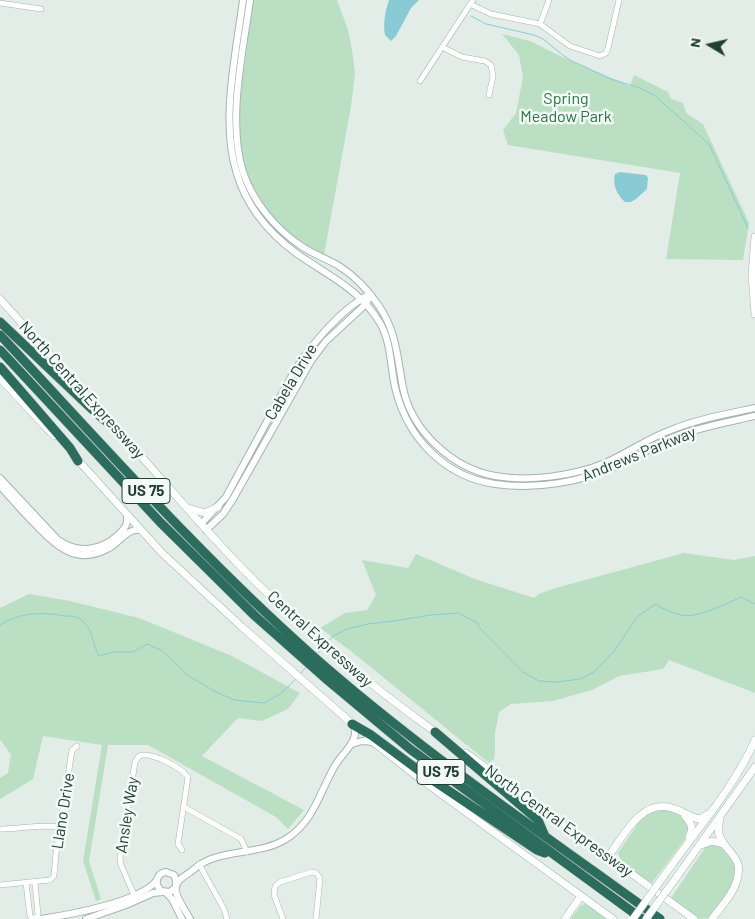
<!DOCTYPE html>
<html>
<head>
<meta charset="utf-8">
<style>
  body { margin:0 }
  #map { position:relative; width:755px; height:919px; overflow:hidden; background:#e2ede8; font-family:Barlow,sans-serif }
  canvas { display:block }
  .north { position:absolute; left:685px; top:20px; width:50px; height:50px; -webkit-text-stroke:4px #f3f9f6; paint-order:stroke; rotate:279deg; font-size:14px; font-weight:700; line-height:20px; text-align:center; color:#213f35 }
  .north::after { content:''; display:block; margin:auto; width:18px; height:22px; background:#213f35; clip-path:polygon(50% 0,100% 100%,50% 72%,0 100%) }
</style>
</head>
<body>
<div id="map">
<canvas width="755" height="919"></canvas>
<div class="north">N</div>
</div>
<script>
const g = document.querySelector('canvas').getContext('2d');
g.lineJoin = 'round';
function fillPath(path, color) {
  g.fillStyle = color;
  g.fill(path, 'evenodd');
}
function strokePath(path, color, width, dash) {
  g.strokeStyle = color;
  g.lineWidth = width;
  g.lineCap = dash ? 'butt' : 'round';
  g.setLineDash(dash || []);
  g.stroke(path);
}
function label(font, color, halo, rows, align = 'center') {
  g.font = font + ' Barlow,sans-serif';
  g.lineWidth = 5;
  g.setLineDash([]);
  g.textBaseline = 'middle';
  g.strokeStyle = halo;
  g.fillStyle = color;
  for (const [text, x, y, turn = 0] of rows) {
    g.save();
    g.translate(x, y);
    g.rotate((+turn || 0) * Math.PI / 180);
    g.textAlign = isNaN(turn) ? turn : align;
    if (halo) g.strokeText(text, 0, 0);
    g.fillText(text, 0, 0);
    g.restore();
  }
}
fillPath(new Path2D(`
  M253,0H337L348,30L352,50L355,73L351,106L324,255C278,232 243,190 239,137C238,116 241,96 243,76C247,51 250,25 253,0Z
  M502,34L530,41L562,57L630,86L634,75L668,92L671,99L683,103L686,113L703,124L749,223L743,260L666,259L680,173L508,145L503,130L516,113L523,77L519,55Z
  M684,553L734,560L755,556V693L669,660L663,669L619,676L592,690L553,701L511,704L499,712L495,733V753L494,759L489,763L352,652L320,628L345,613L367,610L376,595L362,560L408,568L416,554L475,579L534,598L539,594L552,589Z
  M29,594L70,601L139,618L232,656L300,693L288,709L262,721L238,718L202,756L304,810L288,829L276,817L148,745H108L89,861L101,899L96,901L83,861L102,745L43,736L33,779L0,799V778L8,773L11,755L0,739V608Z
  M662,810C674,811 682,815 689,825L685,839L651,884L621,861L618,853L641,819L647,814Z
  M713,843C755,864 728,891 709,918L700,919L671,898L707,845Z
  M585,904L591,905L610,919H571L580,906Z`), '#badfc2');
fillPath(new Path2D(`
  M389,0H419L411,8L396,36L391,41L385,35C383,23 385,12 389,0Z
  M620,172L646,175L648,178L647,189L636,199L631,202H625C617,195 612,184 615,174Z`), '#88cbd4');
strokePath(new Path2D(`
  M471,16L486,24L534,35L543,39L564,56L570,60L611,79L640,88L654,95L709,144L748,228
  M0,625C20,612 42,612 65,616C69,616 76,616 80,619C93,627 92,644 99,656L113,652H133L147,644L161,650L189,676L214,691L234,700L264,703L280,694L296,679
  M326,644L333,636L347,629L368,624L394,621L431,615L458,613L478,623V626L523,672L539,681L557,682L580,679L594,672L615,650L637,617L655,604C663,609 672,613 681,615C696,619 726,604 741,597L755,604
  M316,655L324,647
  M300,674L307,666`), '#88cbd4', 1);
const minor = new Path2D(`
  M0,3L41,9
  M470,4L491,14L540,24L570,46L600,56L606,53L608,48L619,0
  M540,24L549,0
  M442,47L462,57L485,61L491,65L493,76L489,95
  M420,81L473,0
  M184,807L241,839L247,852
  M0,829C20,829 40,824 60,827
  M199,864L224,909L227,919
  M35,882L38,915L35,919
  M26,883L30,916L34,919
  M0,885L50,880L54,876L56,853L72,750L77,746
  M135,897L121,865L120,858L135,762L139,756C151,751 180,767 188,777L178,844L182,850
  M283,919L274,895L275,886L280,882L312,872L316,873L320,878L316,919`);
const tertiary = new Path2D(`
  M243,0C236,55 220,121 237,174C247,207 269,233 296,253C327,275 360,289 380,323C392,344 390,368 396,391C408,438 445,477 495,484C537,490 581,482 619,465C638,457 655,445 674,437C700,427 728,422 755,416
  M250,0C243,52 227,121 243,172C253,202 275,228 301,246C313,254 327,259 339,266C355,276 368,290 379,306C397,333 397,357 403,388C412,431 452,468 495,476C528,482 574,476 605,463C628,453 648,438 671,430C698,419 727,414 755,408
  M0,478L58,540C78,554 101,551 118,535C125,528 128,525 127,515
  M0,486C11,498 22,511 34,523C55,545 76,567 109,548C120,542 127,528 141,530
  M201,524L226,497L296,368C313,343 342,308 370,294
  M206,530L223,514L233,499L311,361L326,341L366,304L368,300
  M352,744L362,741L373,742
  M176,885C181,876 186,876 193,870C218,847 257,857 286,839C315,821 320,790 336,764C344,751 361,740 353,724
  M176,887L170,892L161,891L157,885C156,878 159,873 166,872L174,875C178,882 175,886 176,892C178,901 186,911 190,919
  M165,892L172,899L182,919
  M41,919C68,915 141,902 157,880
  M86,919L126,905L153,893L163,892`);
const secondary = new Path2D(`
  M755,237L752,275L755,314
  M0,299L107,418
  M0,378L54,436
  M115,427C156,472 195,519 237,563C298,626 367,683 438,734
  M76,458L162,553L242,627L356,727
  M188,508L205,513L218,507
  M368,738L419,778L613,919
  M466,753L694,919
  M685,816C691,823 694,828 689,837
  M701,845L712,841L724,844
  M608,857C623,837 639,802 668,807C679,809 688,816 698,819L702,818L708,814
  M666,873C697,829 734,788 755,740
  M676,878L755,767
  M565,919L581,896
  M712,919C720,908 732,896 736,883C746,855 724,853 719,834C717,829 719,824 720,819`);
const motorway = new Path2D(`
  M0,322L94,411L118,431
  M0,335C102,444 201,557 313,656C422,752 543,834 660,919
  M0,350L160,522L255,616L325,678L410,749L642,919
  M0,367L70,448L78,461
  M352,724L371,735L425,775L537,850L545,853
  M435,732L538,820L544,834`);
strokePath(minor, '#a4b5af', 6);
strokePath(tertiary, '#a4b5af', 8);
strokePath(secondary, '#a0b9af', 8);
strokePath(motorway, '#c1c9c6', 10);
strokePath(minor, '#fff', 5);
strokePath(tertiary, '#fff', 6);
strokePath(secondary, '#fff', 7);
strokePath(motorway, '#2c6c5c', 9);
const secondaryBridge = new Path2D(`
  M633,919L666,873
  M646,919L676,878`);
strokePath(secondaryBridge, '#a0b9af', 8, []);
strokePath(secondaryBridge, '#fff', 7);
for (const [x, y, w] of [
  [146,491,48],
  [441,772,48]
]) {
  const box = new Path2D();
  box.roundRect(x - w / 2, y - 12.5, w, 25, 4);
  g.fillStyle = '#f3f9f6';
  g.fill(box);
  strokePath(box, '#213f35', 1);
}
label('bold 15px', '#213f35', null, [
  ["US 75",146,491],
  ["US 75",441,772]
]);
label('16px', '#2a7744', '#f3f9f6', [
  ["Spring",566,99],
  ["Meadow Park",566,117]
]);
label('16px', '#213f35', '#f3f9f6', [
  ["Cabela Drive",291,382,-59],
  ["North Central Expressway",82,390,48],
  ["Andrews Parkway",639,454,-22],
  ["Central Expressway",320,639,42],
  ["Llano Drive",63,811,-81],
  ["Ansley Way",127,815,-81],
  ["North Central Expressway",559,821,36]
]);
</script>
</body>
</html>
